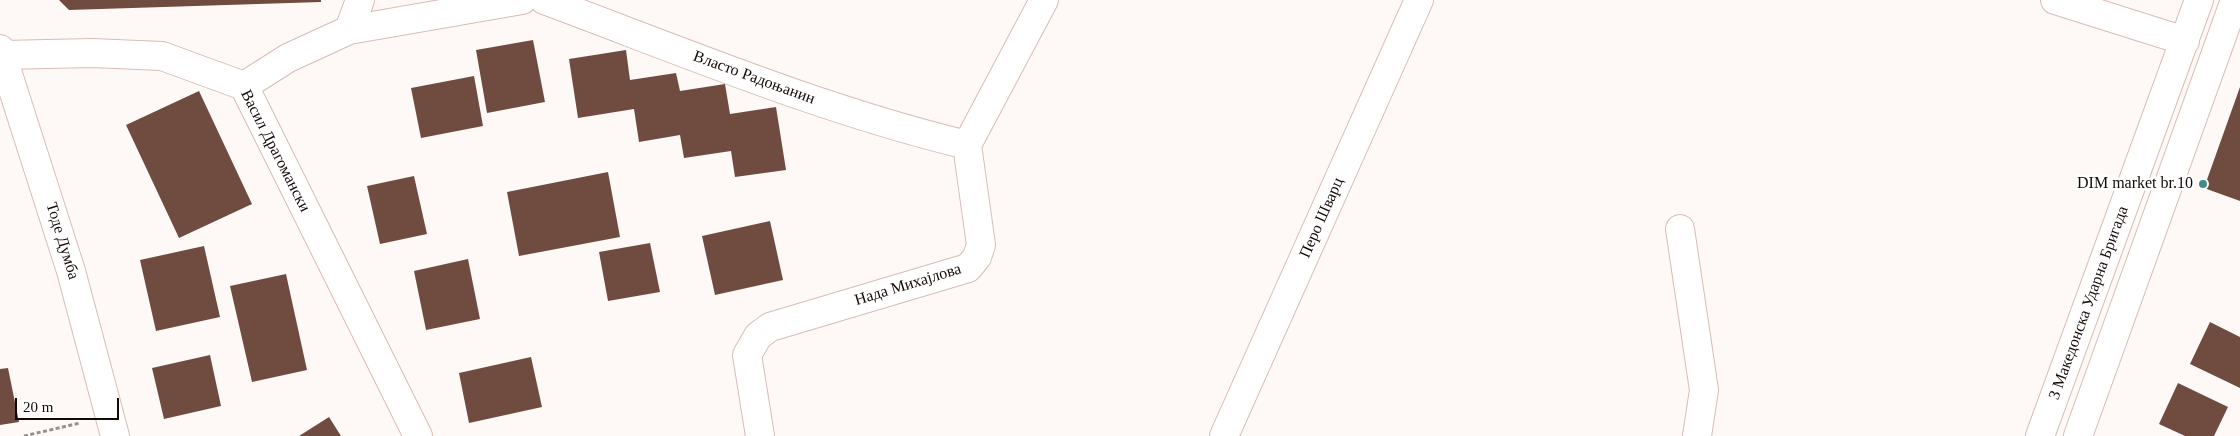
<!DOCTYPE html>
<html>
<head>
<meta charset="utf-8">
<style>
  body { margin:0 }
  #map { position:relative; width:2240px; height:436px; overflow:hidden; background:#fef9f7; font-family:Georgia,serif }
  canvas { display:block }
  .scale { position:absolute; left:15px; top:398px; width:104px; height:22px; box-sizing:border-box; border:2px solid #130a07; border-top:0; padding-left:6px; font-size:15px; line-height:18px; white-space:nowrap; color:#130a07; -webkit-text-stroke:4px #fff; paint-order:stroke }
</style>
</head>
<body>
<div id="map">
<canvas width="2240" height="436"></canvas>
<div class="scale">20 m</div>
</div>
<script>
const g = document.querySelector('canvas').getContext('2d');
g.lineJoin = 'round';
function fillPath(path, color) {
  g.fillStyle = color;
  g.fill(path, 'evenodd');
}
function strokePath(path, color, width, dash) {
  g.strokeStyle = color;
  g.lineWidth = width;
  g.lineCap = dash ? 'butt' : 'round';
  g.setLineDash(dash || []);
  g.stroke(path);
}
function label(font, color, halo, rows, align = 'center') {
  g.font = font + ' Georgia,serif';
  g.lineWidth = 5;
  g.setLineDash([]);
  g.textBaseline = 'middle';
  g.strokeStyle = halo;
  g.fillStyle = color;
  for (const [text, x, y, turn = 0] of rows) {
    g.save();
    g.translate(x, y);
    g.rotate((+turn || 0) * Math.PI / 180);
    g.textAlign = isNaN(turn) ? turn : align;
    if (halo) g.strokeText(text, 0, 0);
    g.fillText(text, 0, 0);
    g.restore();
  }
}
fillPath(new Path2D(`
  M59,0H321V2L69,10Z
  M533,40L545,102L487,113L476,50Z
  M626,50L630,80L676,73L680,91L725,84L730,114L776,107L786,170L735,177L731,151L684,158L680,135L639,142L634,109L578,118L569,59Z
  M474,76L483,126L421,138L411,88Z
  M2240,87V201L2204,188Z
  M199,91L252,204L179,238L126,125Z
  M608,172L620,237L519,256L507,192Z
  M414,176L427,234L380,244L367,186Z
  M770,221L783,280L715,295L702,236Z
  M650,243L660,292L608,301L599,252Z
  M204,246L220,317L156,331L140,260Z
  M468,259L480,319L426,330L414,271Z
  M286,274L307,370L252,382L230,286Z
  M2210,322L2240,337V388L2190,364Z
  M210,355L221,406L164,419L152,368Z
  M531,357L542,407L469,423L459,373Z
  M8,368L19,422L0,425V369Z
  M2178,383L2228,407L2214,436H2185L2159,424Z
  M329,417L341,436H299Z`), '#704c40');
const minor = new Path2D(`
  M544,0C684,52 822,110 967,145
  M2055,0L2185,41
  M349,30L360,0
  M0,49L71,271L115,436
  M2,55L92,53L162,56L244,86L418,436
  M244,86L288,58L349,30L522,0
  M1680,229L1704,390L1697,436
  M760,436L747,355L758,336L770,327L968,268L977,257L981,245L967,145L1044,0
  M1224,436L1419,0
  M2040,436L2199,0
  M2078,436L2235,0`);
strokePath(minor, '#d7bdb4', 30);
strokePath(new Path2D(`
  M24,436L80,423`), '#97908e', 3, [4, 2.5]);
strokePath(minor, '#fff', 28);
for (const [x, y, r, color] of [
  [2203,184,5,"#428a86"]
]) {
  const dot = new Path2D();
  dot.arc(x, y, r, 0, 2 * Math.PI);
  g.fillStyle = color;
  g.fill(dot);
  strokePath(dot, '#fff', 2);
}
label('16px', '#130a07', '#fff', [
  ["Власто Радоњанин",754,78,20],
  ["Васил Драгомански",275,151,63],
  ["Перо Шварц",1322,218,-66],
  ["Тоде Думба",62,241,73],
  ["Нада Михајлова",908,285,-17],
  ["3 Македонска Ударна Бригада",2089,303,-70]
]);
label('16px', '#130a07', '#fff', [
  ["DIM market br.10",2193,184]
], 'right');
</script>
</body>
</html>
